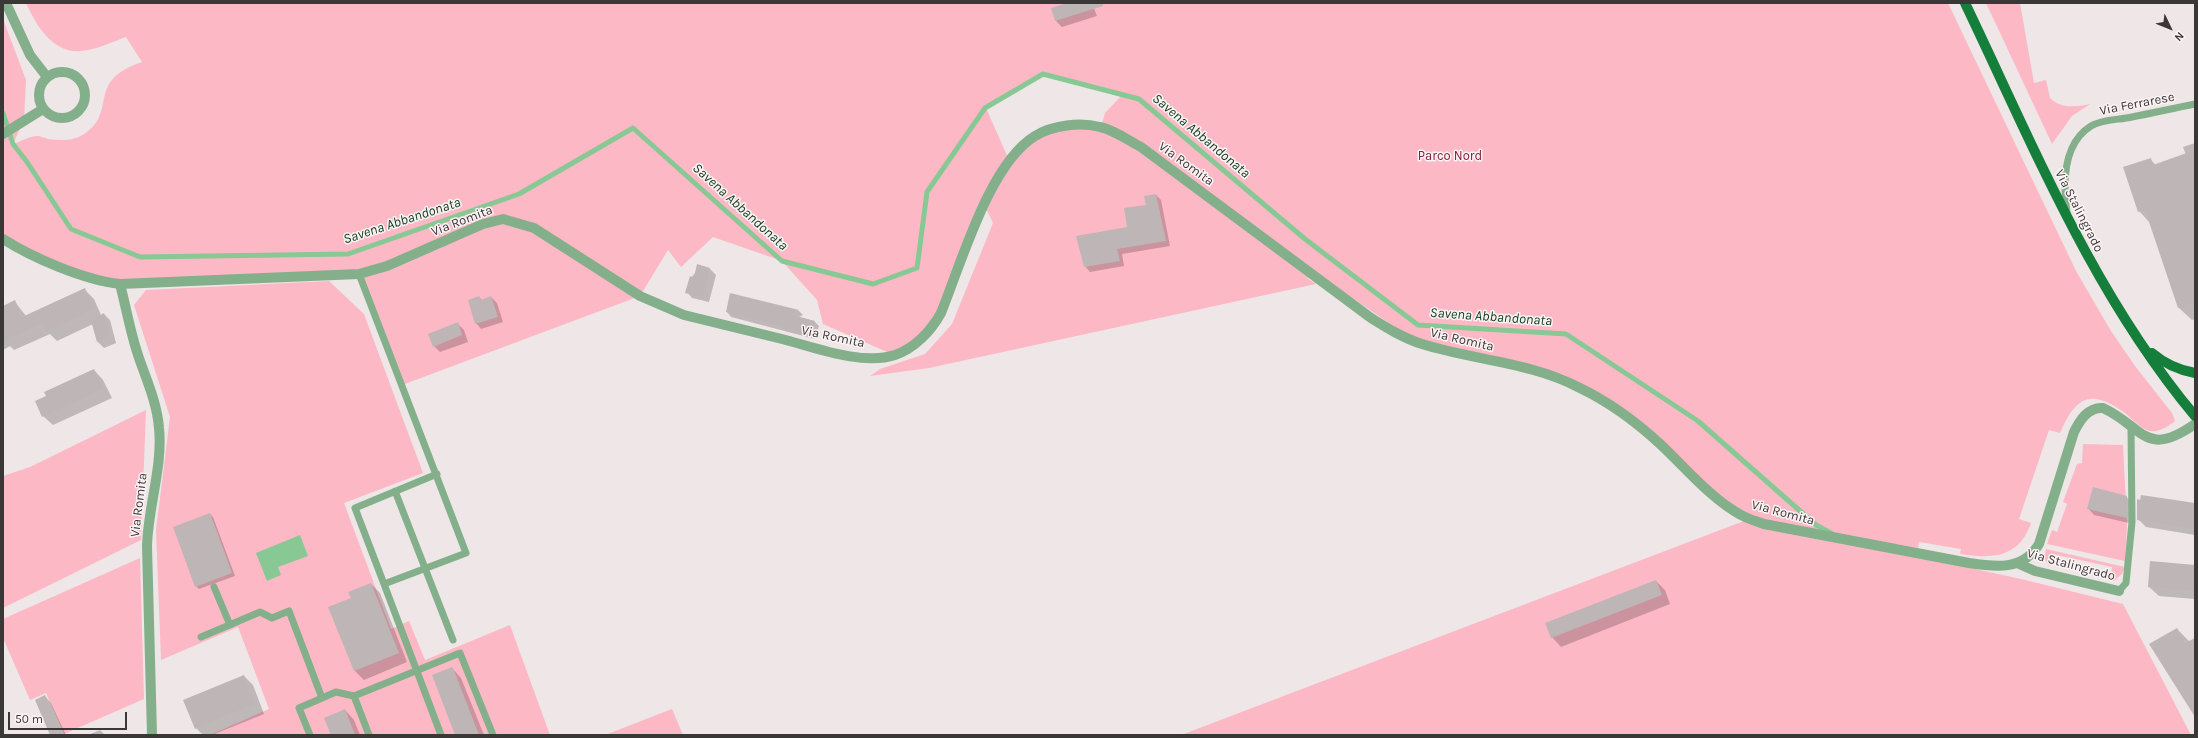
<!DOCTYPE html>
<html>
<head>
<meta charset="utf-8">
<style>
  body { margin:0 }
  #map { position:relative; width:2198px; height:738px; overflow:hidden; background:#eee6e7; font-family:Karla,sans-serif }
  canvas { display:block }
  .frame { position:absolute; inset:0; border:4px solid #3a3737; pointer-events:none }
  .north { position:absolute; left:2150px; top:8px; width:40px; height:40px; -webkit-text-stroke:3px #fcf3f4; paint-order:stroke; rotate:133deg; font-size:11px; font-weight:700; line-height:16px; text-align:center; color:#3a3737 }
  .north::after { content:''; display:block; margin:auto; width:14px; height:18px; background:#3a3737; clip-path:polygon(50% 0,100% 100%,50% 72%,0 100%) }
  .scale { position:absolute; left:8px; top:712px; width:119px; height:18px; box-sizing:border-box; border:2px solid #3a3737; border-top:0; padding-left:5px; font-size:12px; line-height:14px; white-space:nowrap; color:#3a3737; -webkit-text-stroke:3px #fcf3f4; paint-order:stroke }
</style>
</head>
<body>
<div id="map">
<canvas width="2198" height="738"></canvas>
<div class="frame"></div>
<div class="north">N</div>
<div class="scale">50 m</div>
</div>
<script>
const g = document.querySelector('canvas').getContext('2d');
g.lineJoin = 'round';
function fillPath(path, color) {
  g.fillStyle = color;
  g.fill(path, 'evenodd');
}
function strokePath(path, color, width, dash) {
  g.strokeStyle = color;
  g.lineWidth = width;
  g.lineCap = dash ? 'butt' : 'round';
  g.setLineDash(dash || []);
  g.stroke(path);
}
function label(font, color, halo, rows, align = 'center') {
  g.font = font + ' Karla,sans-serif';
  g.lineWidth = 3;
  g.setLineDash([]);
  g.textBaseline = 'middle';
  g.strokeStyle = halo;
  g.fillStyle = color;
  for (const [text, x, y, turn = 0] of rows) {
    g.save();
    g.translate(x, y);
    g.rotate((+turn || 0) * Math.PI / 180);
    g.textAlign = isNaN(turn) ? turn : align;
    if (halo) g.strokeText(text, 0, 0);
    g.fillText(text, 0, 0);
    g.restore();
  }
}
fillPath(new Path2D(`
  M26,3H1948L2076,271L2111,331L2135,366L2172,413L2175,421C2168,427 2156,434 2147,430C2137,426 2130,416 2122,411C2089,387 2074,400 2060,433L2049,430L2019,519L2031,523C2019,558 1992,559 1960,554L1961,549L1919,542L1918,548L1836,534L1816,525L1777,491L1827,537L2021,579L2123,604L2191,735H1181L1744,521L1741,515L1658,442L1578,387L1420,344L1274,245L1315,276L1307,278L1316,284L929,368L870,376L880,369L925,354L952,324L993,223L985,206L934,326L894,355L823,324L817,300L782,261L713,237L681,267L668,250L640,296L402,385L359,274L110,283L3,239V19L26,80L24,120L13,144C20,142 30,136 37,136C40,136 45,138 48,139C61,141 76,141 87,132C117,109 86,81 142,62L126,37C112,42 96,50 81,51C53,54 36,25 26,3ZM1043,74L1122,95L1105,113L1101,127L1048,130L1009,160L986,108Z
  M1986,3H2020L2034,83L2046,80L2050,98C2062,109 2075,107 2090,104L2072,116L2052,144Z
  M329,281L364,314L423,473L344,503L391,629L409,621L425,660L510,625L550,735H210L269,709L238,627L161,660L156,530L170,417L134,305L146,290Z
  M146,410L141,540L3,608V476L30,467Z
  M2083,444L2123,445L2127,525L2125,561L2047,544L2052,530L2057,532L2067,504L2063,502L2077,464L2082,463Z
  M2046,549L2125,567L2122,574L2114,581L2110,580L2112,567L2052,554L2049,566L2044,558Z
  M140,558L144,699L64,734L46,693L30,700L3,638V619Z
  M672,709L683,735H605Z`), '#fdb8c5');
fillPath(new Path2D(`
  M300,535L308,556L278,567L281,575L267,581L256,553Z`), '#87c894');
fillPath(new Path2D(`
  M1070,3H1092L1097,16L1062,27L1056,21Z
  M2195,143V319L2192,320L2179,308L2150,223L2139,211L2150,159L2156,165L2186,155L2183,147Z
  M1156,195L1161,200L1170,246L1122,254L1124,266L1090,272L1085,266L1128,228Z
  M698,266L710,269L716,275L709,302L692,298L687,292Z
  M85,290L94,299L101,315L104,314L110,320L116,343L104,348L98,342L93,324L57,341L50,334L14,350L10,346L3,350V307L15,302L26,316Z
  M731,294L799,311L803,315L799,317L814,321L819,326L815,339L731,317L727,312Z
  M479,297L482,300L491,297L497,303L503,322L481,329L476,323Z
  M458,324L464,330L468,342L440,352L434,346Z
  M94,370L103,380L112,398L53,425L43,416Z
  M2126,497L2133,503V524L2094,515L2088,508Z
  M2195,505V535L2146,527L2138,519Z
  M210,514L213,517L235,576L199,589L196,586Z
  M2195,566V599L2159,596L2149,587Z
  M1656,581L1665,590L1670,604L1561,647L1552,637Z
  M371,584L380,593L407,662L364,680L355,671L329,608L352,599Z
  M2177,629L2190,642L2195,639V715Z
  M452,668L461,678L484,735H456Z
  M244,676L253,685L264,714L212,735H203L196,728Z
  M45,696L51,703L66,735H51Z
  M345,710L354,720L360,735H332Z
  M100,730L105,735H88Z`), '#0003');
strokePath(new Path2D(`
  M3,113L13,144L27,162L71,229L140,257L348,254L519,194L633,128L782,261L873,284L917,268L927,192L985,108L1043,74L1139,99L1305,239L1418,325L1566,334L1698,421L1816,525L1831,533`), '#87c894', 5);
fillPath(new Path2D(`
  M1067,3H1103V6L1055,21L1051,8Z
  M2195,150V303L2178,308L2145,210L2138,212L2123,167L2151,158L2153,165Z
  M1156,194L1166,241L1117,249L1120,261L1084,267L1076,236L1127,227L1124,208L1146,205L1144,196Z
  M697,264L710,268L703,297L685,293L690,276L692,277L695,273Z
  M85,288L94,309L46,332L43,324L3,341V306L15,300L22,317Z
  M730,293L799,310L792,315L815,321L811,335L726,312Z
  M479,296L481,300L491,296L498,317L475,324L468,300Z
  M104,313L110,336L97,342L91,321Z
  M458,322L462,335L433,347L428,334Z
  M94,369L103,389L42,417L35,401L46,396L44,392Z
  M2093,487L2127,496V518L2087,509Z
  M2141,495L2195,503V529L2137,520V499L2140,500Z
  M210,513L232,573L195,587L173,527Z
  M2150,561L2195,565V591L2148,587Z
  M1656,580L1662,595L1551,638L1545,623Z
  M371,583L399,653L354,671L328,607L351,598L348,592Z
  M2177,628L2185,643L2195,638V717L2149,644Z
  M452,667L455,673L479,735H455L432,675Z
  M244,675L255,704L195,729L183,700Z
  M45,695L63,735H50L35,700Z
  M345,709L355,735H331L324,718Z`), '#beb5b7');
strokePath(new Path2D(`
  M2067,213C2063,184 2062,144 2091,126C2102,119 2119,120 2132,117C2153,113 2174,108 2195,104
  M359,274L466,553L384,584L355,508L437,474
  M395,491L453,640
  M384,584L441,735
  M214,587L230,625
  M2119,591L2126,583L2132,522L2131,428
  M201,637L260,612L272,618L289,611L322,698
  M310,735L299,708L336,692L354,696
  M369,735L354,696L460,653L493,735`), '#83b08b', 7);
strokePath(new Path2D(`
  M6,3L30,55L47,77
  M39 95a23 23 0 1 1 46 0a23 23 0 1 1-46 0Z
  M3,134L43,109
  M3,239C33,258 84,280 120,284L359,274L387,266L483,224L503,219L534,228L640,296L684,315C717,323 749,331 782,339C814,347 862,366 895,355C915,348 931,331 941,313C961,264 989,164 1035,136C1053,125 1080,122 1100,127C1114,130 1128,140 1141,147L1371,318C1387,328 1403,338 1422,344C1473,360 1531,362 1580,388C1609,402 1635,421 1659,443C1684,466 1711,499 1741,515C1748,519 1756,521 1764,524L1969,563C1995,567 2023,571 2039,544L2074,432C2080,420 2088,407 2103,408C2144,427 2145,459 2195,424
  M120,284C126,307 130,331 138,355C146,379 157,402 159,428C163,466 148,507 147,546L152,735
  M2017,563L2035,571L2119,591`), '#83b08b', 10);
strokePath(new Path2D(`
  M1965,3C2033,145 2093,294 2195,416
  M2152,353C2165,364 2178,370 2195,373`), '#157e3b', 10);
label('13px', '#3a3737', '#fcf3f4', [
  ["Via Ferrarese",2137,104,-11],
  ["Via Romita",1186,164,36],
  ["Via Stalingrado",2079,211,63],
  ["Via Romita",462,221,-21],
  ["Via Romita",833,337,12],
  ["Via Romita",1462,340,13],
  ["Via Romita",139,505,-83],
  ["Via Romita",1783,513,15],
  ["Via Stalingrado",2071,565,15]
]);
label('13px', '#7f203e', '#fcf3f4', [
  ["Parco Nord",1450,156]
]);
label('italic 14px', '#0b3d1b', '#fcf3f4', [
  ["Savena Abbandonata",1201,136,40],
  ["Savena Abbandonata",740,207,42],
  ["Savena Abbandonata",402,221,-18],
  ["Savena Abbandonata",1491,317,4]
]);
</script>
</body>
</html>
